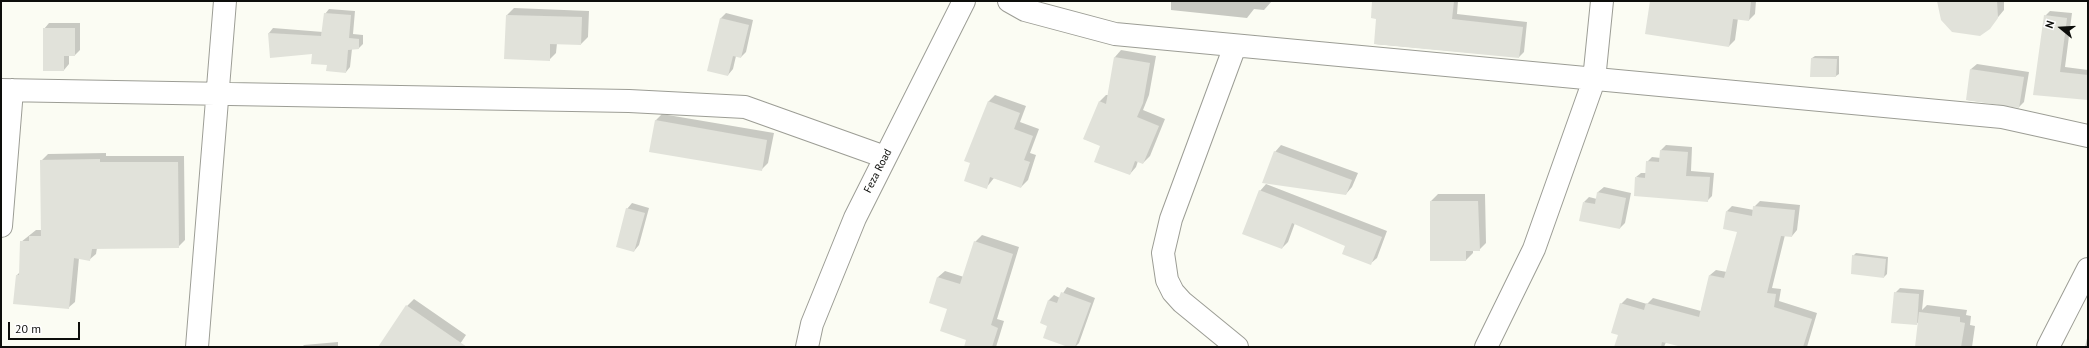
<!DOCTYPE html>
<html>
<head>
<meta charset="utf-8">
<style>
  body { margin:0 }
  #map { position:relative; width:2089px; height:348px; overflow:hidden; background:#fbfcf3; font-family:"PT Sans",sans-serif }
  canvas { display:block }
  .frame { position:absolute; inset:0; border:2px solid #0d0e0b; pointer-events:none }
  .north { position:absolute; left:2041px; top:8px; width:40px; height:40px; -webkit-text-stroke:3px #fff; paint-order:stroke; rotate:288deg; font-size:11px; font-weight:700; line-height:16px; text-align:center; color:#0d0e0b }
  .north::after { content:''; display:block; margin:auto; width:14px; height:18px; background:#0d0e0b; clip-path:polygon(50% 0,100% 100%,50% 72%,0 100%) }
  .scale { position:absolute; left:8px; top:322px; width:72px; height:18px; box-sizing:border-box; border:2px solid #0d0e0b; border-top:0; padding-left:5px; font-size:12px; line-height:14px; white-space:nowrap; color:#0d0e0b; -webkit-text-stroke:3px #fff; paint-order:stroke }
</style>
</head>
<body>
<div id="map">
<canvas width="2089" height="348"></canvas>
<div class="frame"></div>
<div class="north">N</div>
<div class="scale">20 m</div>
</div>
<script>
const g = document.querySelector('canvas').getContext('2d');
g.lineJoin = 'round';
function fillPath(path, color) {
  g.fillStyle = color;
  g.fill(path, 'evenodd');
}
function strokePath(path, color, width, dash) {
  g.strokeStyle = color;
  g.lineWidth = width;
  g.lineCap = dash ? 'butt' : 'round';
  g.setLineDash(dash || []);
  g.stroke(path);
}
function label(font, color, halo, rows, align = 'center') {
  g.font = font + ' "PT Sans",sans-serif';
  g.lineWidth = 3.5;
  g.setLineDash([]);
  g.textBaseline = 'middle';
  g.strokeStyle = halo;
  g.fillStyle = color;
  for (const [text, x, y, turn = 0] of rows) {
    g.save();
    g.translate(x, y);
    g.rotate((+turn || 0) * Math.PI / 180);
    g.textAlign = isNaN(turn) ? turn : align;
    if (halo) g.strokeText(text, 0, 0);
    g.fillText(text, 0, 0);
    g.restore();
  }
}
fillPath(new Path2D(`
  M1171,1H1272L1264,10L1254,9L1247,18L1171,10Z
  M1373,1H1458L1457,14L1527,22L1524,52L1519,57L1375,44L1377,18Z
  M1651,1H1756L1755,14L1749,20L1738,18L1735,40L1729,46Z
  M1938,1H2004V10L1989,28Z
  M514,8L589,11L588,37L581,44L557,43L556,53L549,60L505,58L507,15Z
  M329,9L355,11L353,34L363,35V44L359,48L352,49L350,67L346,72L328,64L313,53L271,57L269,33L273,28L323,32L325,14Z
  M2050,11L2072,13L2065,67L2088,70V99L2034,94L2045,16Z
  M726,13L753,20L746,52L741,57L736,56L733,69L728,75L720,19Z
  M49,23H80V50L75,55H69V64L64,70L44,29Z
  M1121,50L1156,56L1149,95L1143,110L1165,119L1150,156L1143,163L1138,161L1136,167L1130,174L1102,145L1084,139L1100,101L1106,95H1108L1115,57Z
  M1815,56H1839V74L1836,76H1811L1812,58Z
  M1977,64L2029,72L2024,102L2019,107L1967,100L1971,69Z
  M995,95L1026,106L1020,122L1039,129L1030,153L1036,155L1028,180L1021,187L994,178L986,188L988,102Z
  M662,114L774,133L768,163L761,170L655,121Z
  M1281,145L1358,173L1352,187L1346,194L1275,152Z
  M1666,145L1692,147L1691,171L1714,173L1712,196L1708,200L1636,177L1641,173H1646L1647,162L1652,157L1661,158V150Z
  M106,153V156H184L185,240L178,247L97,248L96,254L89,260L79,258L75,302L68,308L17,275L20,272L21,242L36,230H42L41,161L48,154Z
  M1266,184L1387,231L1377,258L1370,264L1346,245L1295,223L1288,242L1282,248L1260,191Z
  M1604,187L1631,193L1625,223L1620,228L1584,202L1589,197L1597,199L1598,192Z
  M1438,194H1485L1486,243L1479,250H1473V253L1466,260L1431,201Z
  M1760,201L1800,205L1797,230L1792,236L1785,235L1772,288L1781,289L1779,301L1817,313L1807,347H1685L1666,342L1664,347H1615L1619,334L1621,304L1627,298L1647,304L1653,298L1701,311L1710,275L1716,270L1727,272L1738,231L1727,211L1732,206L1754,210V207Z
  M632,203L649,208L639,245L634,251L627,209Z
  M982,235L1019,247L997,319L1004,321L996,347H965L967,339L948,308L938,277L945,271L964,277L975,242Z
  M1856,253L1888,257L1887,274L1884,277L1853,256Z
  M1067,287L1095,298L1079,343L1075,347H1071L1048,325L1049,300L1054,295L1060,298Z
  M1900,288L1924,290L1922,310L1927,305L1967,310L1966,315L1971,316L1970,325L1975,326L1972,347H1916L1919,322L1916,324L1895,293Z
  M414,299L466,335L458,347H379L407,306Z
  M2088,334V347H2085Z
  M338,342V347H302L304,345Z`), '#0003');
fillPath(new Path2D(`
  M1372,1H1454L1452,19L1523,27L1519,58L1374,44L1376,19L1371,18Z
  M1650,1H1751L1749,21L1733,19L1729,47L1645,34Z
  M1937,1H1997L1998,18L1990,29L1980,36L1952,32L1941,20Z
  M324,13L351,15L349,38L359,39V49L348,50L346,73L326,71L327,65L311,64L312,54L270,58L268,33L321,36Z
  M506,15L582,17L581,45L550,44V61L504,59Z
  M2044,15L2067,18L2060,72L2088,75V100L2033,95Z
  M720,18L749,25L741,58L733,56L728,76L707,71Z
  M43,28H75V56H64V71H43Z
  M1114,57L1150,63L1143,103L1137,117L1159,126L1143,164L1135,161L1130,175L1094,162L1100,146L1083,139L1099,101L1106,104Z
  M1811,58L1837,59L1836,77H1810Z
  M1970,69L2024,77L2019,108L1966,100Z
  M988,101L1020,113L1014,129L1033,136L1024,160L1030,162L1021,188L990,177L987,189L964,181L970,163L964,161Z
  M655,120L767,140L762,171L649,152Z
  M1660,150L1688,152L1686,176L1710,177L1708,202L1634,196L1635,177L1645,178L1646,161L1659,162Z
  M1274,151L1352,180L1346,195L1262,183Z
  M100,159V162H178L179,248L92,249L90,261L74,258L69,309L13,304L16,275H19L20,241H29V236H41L40,160Z
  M1259,190L1382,237L1371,265L1342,254L1345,246L1292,223L1282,249L1242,234Z
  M1597,192L1626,198L1620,229L1579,221L1583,202L1595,204Z
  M1430,201H1478L1480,251H1466V261H1430Z
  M1753,206L1795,210L1792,237L1781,236L1767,293L1776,294L1774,307L1812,319L1803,347H1682L1662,342L1661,347H1614L1618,335L1611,333L1620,303L1644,310L1646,303L1699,317L1709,275L1724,278L1737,232L1723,229L1726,211L1752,216Z
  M626,208L645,213L634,252L616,247Z
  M974,241L1013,254L991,325L998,328L992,347H964L966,340L940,331L947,309L929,303L937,277L960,284Z
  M1852,255L1886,259L1884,278L1851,274Z
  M1061,292L1091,303L1075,347H1068L1043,338L1047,326L1040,323L1048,300L1057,303Z
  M1894,292L1919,294L1917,325L1891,323Z
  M406,305L467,347H378Z
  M1919,312L1960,317V322L1965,323L1961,347H1915Z`), '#e1e2da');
const minor = new Path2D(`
  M1009,1L1025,10L1115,34L2002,117L2088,136
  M1235,46L1171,219L1163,253L1167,280L1173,292L1182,302L1237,347
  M1,90L629,101L745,107L885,157
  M1,226L12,90
  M197,347L225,1
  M807,347L812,324L855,218L964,1
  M1486,347L1534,249L1594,80L1602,1
  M2048,347L2088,269`);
strokePath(minor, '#9c9d95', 24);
strokePath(minor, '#fff', 22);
label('11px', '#0d0e0b', '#fff', [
  ["Feza Road",878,171,-63]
]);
</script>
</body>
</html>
